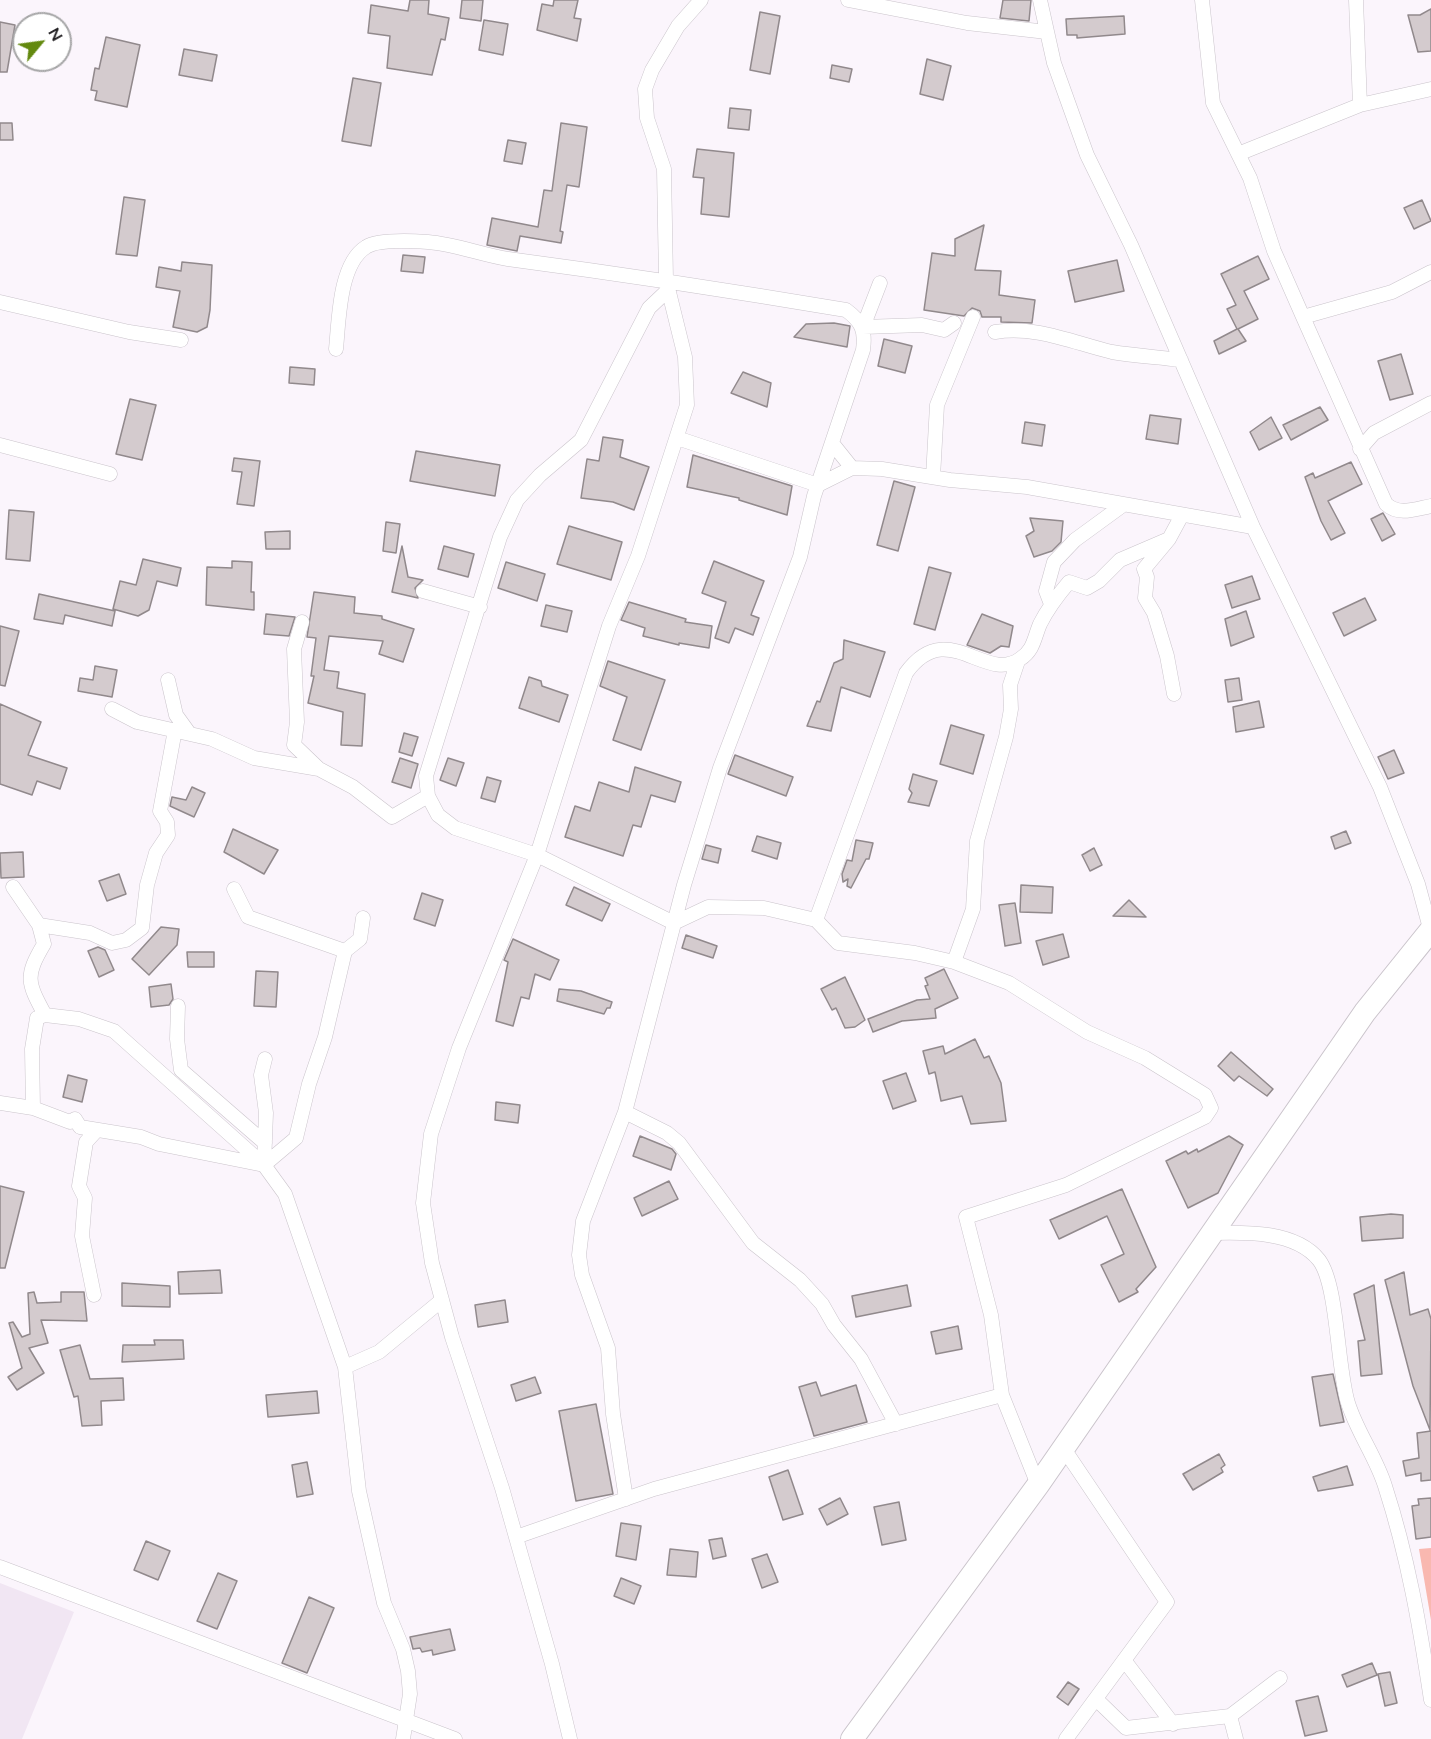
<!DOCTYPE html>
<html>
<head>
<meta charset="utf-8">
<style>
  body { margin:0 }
  #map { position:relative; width:1431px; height:1739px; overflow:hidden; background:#fbf5fc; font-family:Lato,sans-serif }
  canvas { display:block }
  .north { position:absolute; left:12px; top:12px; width:60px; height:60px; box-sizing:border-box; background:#fff; border:2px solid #a5a5a6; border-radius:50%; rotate:61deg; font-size:16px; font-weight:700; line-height:24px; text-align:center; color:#1f1d20 }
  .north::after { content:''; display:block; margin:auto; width:21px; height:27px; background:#63890f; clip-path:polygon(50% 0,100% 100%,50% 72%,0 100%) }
</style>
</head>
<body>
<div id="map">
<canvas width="1431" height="1739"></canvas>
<div class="north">N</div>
</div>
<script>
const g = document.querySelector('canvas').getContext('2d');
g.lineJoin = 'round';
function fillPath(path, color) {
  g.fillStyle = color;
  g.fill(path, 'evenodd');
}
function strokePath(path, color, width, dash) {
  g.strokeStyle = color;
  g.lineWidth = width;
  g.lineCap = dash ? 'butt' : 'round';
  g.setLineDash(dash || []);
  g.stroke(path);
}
fillPath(new Path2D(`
  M0,1583L74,1612L22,1739H0Z`), '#f1e6f3');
fillPath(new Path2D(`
  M1431,1548V1620L1419,1549Z`), '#f9b8b0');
const building = new Path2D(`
  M410,0H429L428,14L449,18L445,40L441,39L432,75L387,68L390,36L368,33L371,5L408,11Z
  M462,0H483L481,21L460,18Z
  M554,0H578L574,18L581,19L577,41L537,30L542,4L553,6Z
  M1003,0H1031L1029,21L1000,18Z
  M1431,9V51L1418,52L1408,15H1420Z
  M760,12L780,16L770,74L750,70Z
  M1124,16L1125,34L1077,38V35H1067L1066,19Z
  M484,20L508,24L503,55L479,50Z
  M0,22L15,25L7,72H0Z
  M106,37L140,45L127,107L95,100L97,91L91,90L95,68L99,69Z
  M184,49L217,55L212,81L179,75Z
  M927,59L951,66L943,100L920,94Z
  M832,65L852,69L849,82L830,78Z
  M353,78L381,83L371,146L342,141Z
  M730,108L751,110L749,130L728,128Z
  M0,123H12L13,140H0Z
  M561,123L587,127L579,187L567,185L560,231L563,232L561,243L520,236L517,251L487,245L492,218L538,227L544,190L552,191Z
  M508,140L526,143L522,164L504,161Z
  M697,149L734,153L729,217L701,214L704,178L693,177Z
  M124,197L145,200L137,256L116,254Z
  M1422,200L1431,221L1414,229L1404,208Z
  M984,225L975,270L1001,271L999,295L1035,300L1032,323L1001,322V317H982L980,311L972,308L964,316L924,310L932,253L955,256V239Z
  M403,255L425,257L423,273L401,271Z
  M1258,256L1269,279L1244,291L1258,319L1238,329L1246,341L1219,354L1214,341L1237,329L1227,309L1236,305L1221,274Z
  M1117,260L1124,291L1075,302L1068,271Z
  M182,262L212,265L210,310L207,327L197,332L173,327L180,291L156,287L159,267L181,271Z
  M834,323L850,326L847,347L794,337L806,324Z
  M884,339L912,346L905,373L878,366Z
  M1401,354L1413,394L1390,400L1378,361Z
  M290,367L315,369L314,385L289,383Z
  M743,372L771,383L767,407L731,393Z
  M130,399L156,405L142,460L116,454Z
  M1320,407L1328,420L1291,440L1283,425Z
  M1150,415L1181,419L1178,444L1146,439Z
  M1271,417L1282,438L1259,450L1250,432Z
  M1025,422L1045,425L1042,446L1022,443Z
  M603,437L623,440L620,457L649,467L634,510L613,502L581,498L587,459L599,461Z
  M416,451L500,465L495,496L410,481Z
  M693,455L792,486L787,515L739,500V498L687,487Z
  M234,458L260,461L254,506L237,504L242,472L232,471Z
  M1351,462L1362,484L1328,501L1345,533L1331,540L1321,521L1305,477L1313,473L1315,478Z
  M894,481L915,487L898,551L877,545Z
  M9,510L34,512L30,561L6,559Z
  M1383,513L1395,534L1382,541L1371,519Z
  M1030,518L1063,521L1061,542L1052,551L1034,557L1026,536L1034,531Z
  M386,522L400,524L396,553L383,551Z
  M569,526L622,542L611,580L557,564Z
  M290,531V549H266L265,532Z
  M402,546L408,577L423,580L415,588L418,598L392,592Z
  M444,546L474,554L468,577L438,569Z
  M143,559L181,568L177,586L157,581L149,610L138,616L113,609L120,581L136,585Z
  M232,561L252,562L251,592H254V610L206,605L207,567L232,568Z
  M714,561L764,581L751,615L759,618L753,635L735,628L729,643L715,638L726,602L702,593Z
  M506,562L545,574L537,601L498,588Z
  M929,567L951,573L935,630L914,624Z
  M1252,576L1260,599L1232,608L1225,585Z
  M314,592L355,597L354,613L382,616V619L414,629L403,662L379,654L383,641L329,636L324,670L339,672L337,688L365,694L362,746L341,745L343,712L308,703L314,676H311L316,638L307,637Z
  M39,594L115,611L112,626L65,615L63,624L34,619Z
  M1365,598L1376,620L1344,636L1333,613Z
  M629,602L686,619L685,622L712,626L709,648L679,643V645L643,636L645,628L621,620Z
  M546,605L572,611L567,632L541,626Z
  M1246,611L1254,637L1231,646L1225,619Z
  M266,614L295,617L289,636L264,634Z
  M982,614L1013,626L1009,647L1001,646L990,653L967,645Z
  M0,626L19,631L5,686L0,685Z
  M844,640L885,652L870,697L841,687L831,731L807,726L817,701L820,702L834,663L843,659Z
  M608,661L665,680L641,750L613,740L627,697L600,686Z
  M95,666L117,670L112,697L78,691L80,678L93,680Z
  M529,677L541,681L542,686L568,695L559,722L519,708Z
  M1239,678L1242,700L1228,702L1225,680Z
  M1259,701L1264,727L1236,732L1233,707Z
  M0,704L41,722L28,755L67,768L60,789L37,781L32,795L0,784Z
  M951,725L984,735L973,774L940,764Z
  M404,733L418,737L412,756L399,752Z
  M1394,750L1404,773L1388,779L1378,757Z
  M735,755L793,777L786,796L728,774Z
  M400,758L418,764L411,788L392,782Z
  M448,758L464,763L456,786L440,780Z
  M635,767L681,782L675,802L651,795L641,827L633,825L623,856L565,837L575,806L590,811L599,782L629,792Z
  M913,774L937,781L929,806L908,802L912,793L909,789Z
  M487,777L501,781L495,802L481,798Z
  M192,787L205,793L194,817L170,806L172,797L186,800Z
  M233,829L278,850L264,874L224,852Z
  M1346,831L1351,843L1335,849L1331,837Z
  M757,836L781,843L777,859L752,851Z
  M856,840L873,843L869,859H866L851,888L847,886L848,879L843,882L842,874L847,860L852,861Z
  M706,845L721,849L718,863L702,859Z
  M1094,848L1102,865L1090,871L1082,855Z
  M23,852L24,877L1,878L0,853Z
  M119,874L126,894L107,901L99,881Z
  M1021,885L1053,887L1052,913L1020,912Z
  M574,887L610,904L602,921L566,905Z
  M422,893L443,900L435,926L414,919Z
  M1129,900L1146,917L1113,916Z
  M1015,903L1021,943L1005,946L999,905Z
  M161,927L179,929L177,945L149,975L132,959Z
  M1063,934L1069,957L1043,965L1036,941Z
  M686,935L717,946L713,958L682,948Z
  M513,939L559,960L550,980L535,974L529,999L521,997L513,1026L496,1021L508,962L504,960Z
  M98,947L105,950L114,970L99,977L88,951Z
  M187,952H214V967H188Z
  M944,969L958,998L935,1009L936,1018L902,1021L873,1032L868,1019L917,1000L930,999L925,986L928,985L925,978Z
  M256,971L278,972L276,1007L254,1006Z
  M845,977L865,1020L855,1027L845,1028L836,1008L832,1010L821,989Z
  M171,984L173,999L169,1005L151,1007L149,987Z
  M559,989L581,991L612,1002L610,1008H607L604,1014L557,1001Z
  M975,1039L984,1058L989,1056L1001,1083L1006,1121L971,1124L962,1096L941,1101L935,1072L929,1074L923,1051L943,1046L945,1054Z
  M1231,1052L1273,1089L1267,1096L1239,1076L1234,1081L1218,1066Z
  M906,1073L916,1101L893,1109L883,1081Z
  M68,1075L87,1080L82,1102L63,1097Z
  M496,1102L520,1105L518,1123L495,1120Z
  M640,1136L672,1149L676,1154L671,1170L633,1156Z
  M1229,1136L1243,1145L1218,1193L1188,1208L1166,1161L1186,1151L1188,1154L1197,1149L1198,1152Z
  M669,1181L678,1199L642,1216L634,1198Z
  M0,1186L24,1192L5,1268H0Z
  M1122,1189L1156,1267L1136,1289L1138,1292L1119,1302L1101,1265L1124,1254L1107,1216L1059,1239L1050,1220Z
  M1391,1214L1403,1215V1238L1362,1241L1360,1217Z
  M220,1270L222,1293L179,1294L178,1272Z
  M1404,1272L1410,1315L1428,1309L1431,1319L1430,1430L1413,1386L1385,1280Z
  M122,1283L170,1286V1307L122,1306Z
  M907,1285L911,1306L856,1317L852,1296Z
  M1374,1285L1382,1374L1361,1376L1358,1341L1365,1340L1354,1294Z
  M34,1292L37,1303L61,1302V1292H84L87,1321L41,1320L48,1343L29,1348L44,1373L17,1390L8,1377L22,1368L9,1323L13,1322L22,1337L30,1334L28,1293Z
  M505,1300L508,1322L478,1327L475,1305Z
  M958,1326L962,1349L936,1354L931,1332Z
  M154,1340H183L184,1359L122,1362L123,1345H155Z
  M80,1345L90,1379L123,1378L124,1400L101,1401L102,1425L82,1426L78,1396L74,1397L60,1350Z
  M1333,1374L1344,1422L1320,1426L1312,1377Z
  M535,1377L541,1393L516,1401L511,1385Z
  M816,1382L821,1396L856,1385L867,1422L814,1436L799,1387Z
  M317,1391L319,1413L268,1417L266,1395Z
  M596,1404L613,1494L576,1501L559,1411Z
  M1431,1431V1480L1421,1481V1473L1406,1476L1403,1461L1419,1458L1417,1433Z
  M1219,1454L1225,1465L1221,1468L1223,1472L1193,1490L1183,1474Z
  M307,1462L313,1494L297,1497L292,1465Z
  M1347,1466L1353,1485L1318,1491L1313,1477Z
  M788,1470L803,1514L783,1520L769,1477Z
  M840,1498L848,1514L827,1525L819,1509Z
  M1431,1498V1537L1416,1539L1412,1506L1419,1505L1418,1499Z
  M899,1502L906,1540L882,1545L874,1507Z
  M621,1523L641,1526L636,1560L616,1556Z
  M722,1538L726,1556L713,1559L709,1540Z
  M146,1541L170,1551L158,1580L134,1570Z
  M670,1549L698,1552L696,1577L667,1575Z
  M767,1554L778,1582L762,1588L752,1559Z
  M218,1573L237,1581L217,1629L197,1621Z
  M621,1578L641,1586L634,1604L614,1596Z
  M309,1597L334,1608L307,1673L282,1663Z
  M450,1629L455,1650L433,1655L432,1650L422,1652L420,1648L413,1649L410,1637Z
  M1372,1663L1377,1675L1347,1687L1342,1675Z
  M1390,1672L1397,1703L1385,1706L1378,1674Z
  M1068,1682L1079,1689L1068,1705L1057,1697Z
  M1318,1696L1327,1731L1305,1736L1296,1701Z`);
fillPath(building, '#d4cbce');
strokePath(building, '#91898c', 1.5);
const street = new Path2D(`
  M848,0L967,23L1047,32
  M1040,0L1054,63L1087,155L1131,245L1253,527L1380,787L1418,884L1431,932
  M1202,0L1213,103L1250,178L1274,251L1303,317L1392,292L1431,272
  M1356,0L1360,105
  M1238,154L1360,105L1431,89
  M880,283L863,327L922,325L944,330L954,323
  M668,290L649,308L581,440L540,475L517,500L500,537L426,776L428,796L438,815L455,828L537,855L674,923L708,907L764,908L816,920L838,943L915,953L954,962L1009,983L1087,1032L1145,1058L1205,1095L1211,1108L1205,1117L1066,1185L966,1217L991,1315L1002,1395L1038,1485
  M0,302L129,332L181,340
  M1303,317L1386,504C1399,516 1415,509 1431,506
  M995,332C1035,325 1074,343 1112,352C1135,356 1159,357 1181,360
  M336,349C339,320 339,264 366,247C378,239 413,241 428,242C455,244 482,255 508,259C621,274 733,291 846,310C861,321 866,330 863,350L814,496L800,557L720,768L684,885L625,1112L583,1221L579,1255L582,1275L608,1348L613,1414L626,1499
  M677,438L818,485L852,468L882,469L950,480L1027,487L1253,527
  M832,443L852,468
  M0,445L110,474
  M1360,449L1374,433L1431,403
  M933,477L937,405L973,317
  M423,591L480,607
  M1051,604L1046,591L1054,562L1075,540L1123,505
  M302,622L294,649L297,722L294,745L319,769L353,787L392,817L428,796
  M168,680L176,715L189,733
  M1174,694L1167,656L1154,613L1145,598L1147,577L1144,569L1169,539L1182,515
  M112,709L137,722L212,739L254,758L319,769
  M13,887L39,925
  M234,889L248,917L345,951L325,1037L309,1084L296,1138L264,1165L266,1113L261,1075L265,1059
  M816,920L906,673C947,616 985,684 1020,659C1034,650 1034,638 1040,624C1048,608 1058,595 1069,582L1087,588L1099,581L1120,560L1169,539
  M345,951L360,939L363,918
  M954,962L973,909L977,841L1006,737L1011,709L1010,685L1018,661
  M178,1006L177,1039L181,1070L265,1143
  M45,1015C27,982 25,976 44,944L39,925L90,933L112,943L126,940L142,928L147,885L156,853L168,835L167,822L160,811L175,730
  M0,1103L33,1108L32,1049L37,1018L45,1015L79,1019L114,1031L264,1165L285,1194L345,1367L359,1491L384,1603L403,1649L408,1671L410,1694L403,1739
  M33,1108L70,1122L75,1119L80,1127L141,1137L159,1144L264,1165
  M625,1112L667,1133L679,1143L753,1243L800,1280L822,1304L834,1325L861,1359L896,1424
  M1212,1233C1246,1232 1296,1231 1319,1260C1338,1285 1337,1368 1348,1403C1357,1432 1376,1457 1385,1486C1408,1557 1420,1627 1431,1700
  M94,1295L82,1236L85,1198L79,1186L86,1142L97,1130
  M345,1367L379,1352L442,1300
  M1064,1449L1167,1602L1066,1739
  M516,1537L654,1489L1002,1395
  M0,1567L455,1739
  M1124,1660L1173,1724
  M1096,1699L1126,1728L1230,1716L1280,1678
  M1230,1716L1236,1739
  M570,1739L552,1664L502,1488L452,1337L432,1263L423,1203L431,1134L459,1048L537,855L609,626L638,556L687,405L685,357L666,280L664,169L647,118L645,89L652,70L678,26L701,0`);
const primary = new Path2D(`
  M852,1739L1038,1485L1365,1012L1431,930`);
strokePath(street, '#cac4cb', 15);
strokePath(primary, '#cac4cb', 24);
strokePath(street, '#fff', 14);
strokePath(primary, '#fff', 22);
</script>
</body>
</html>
